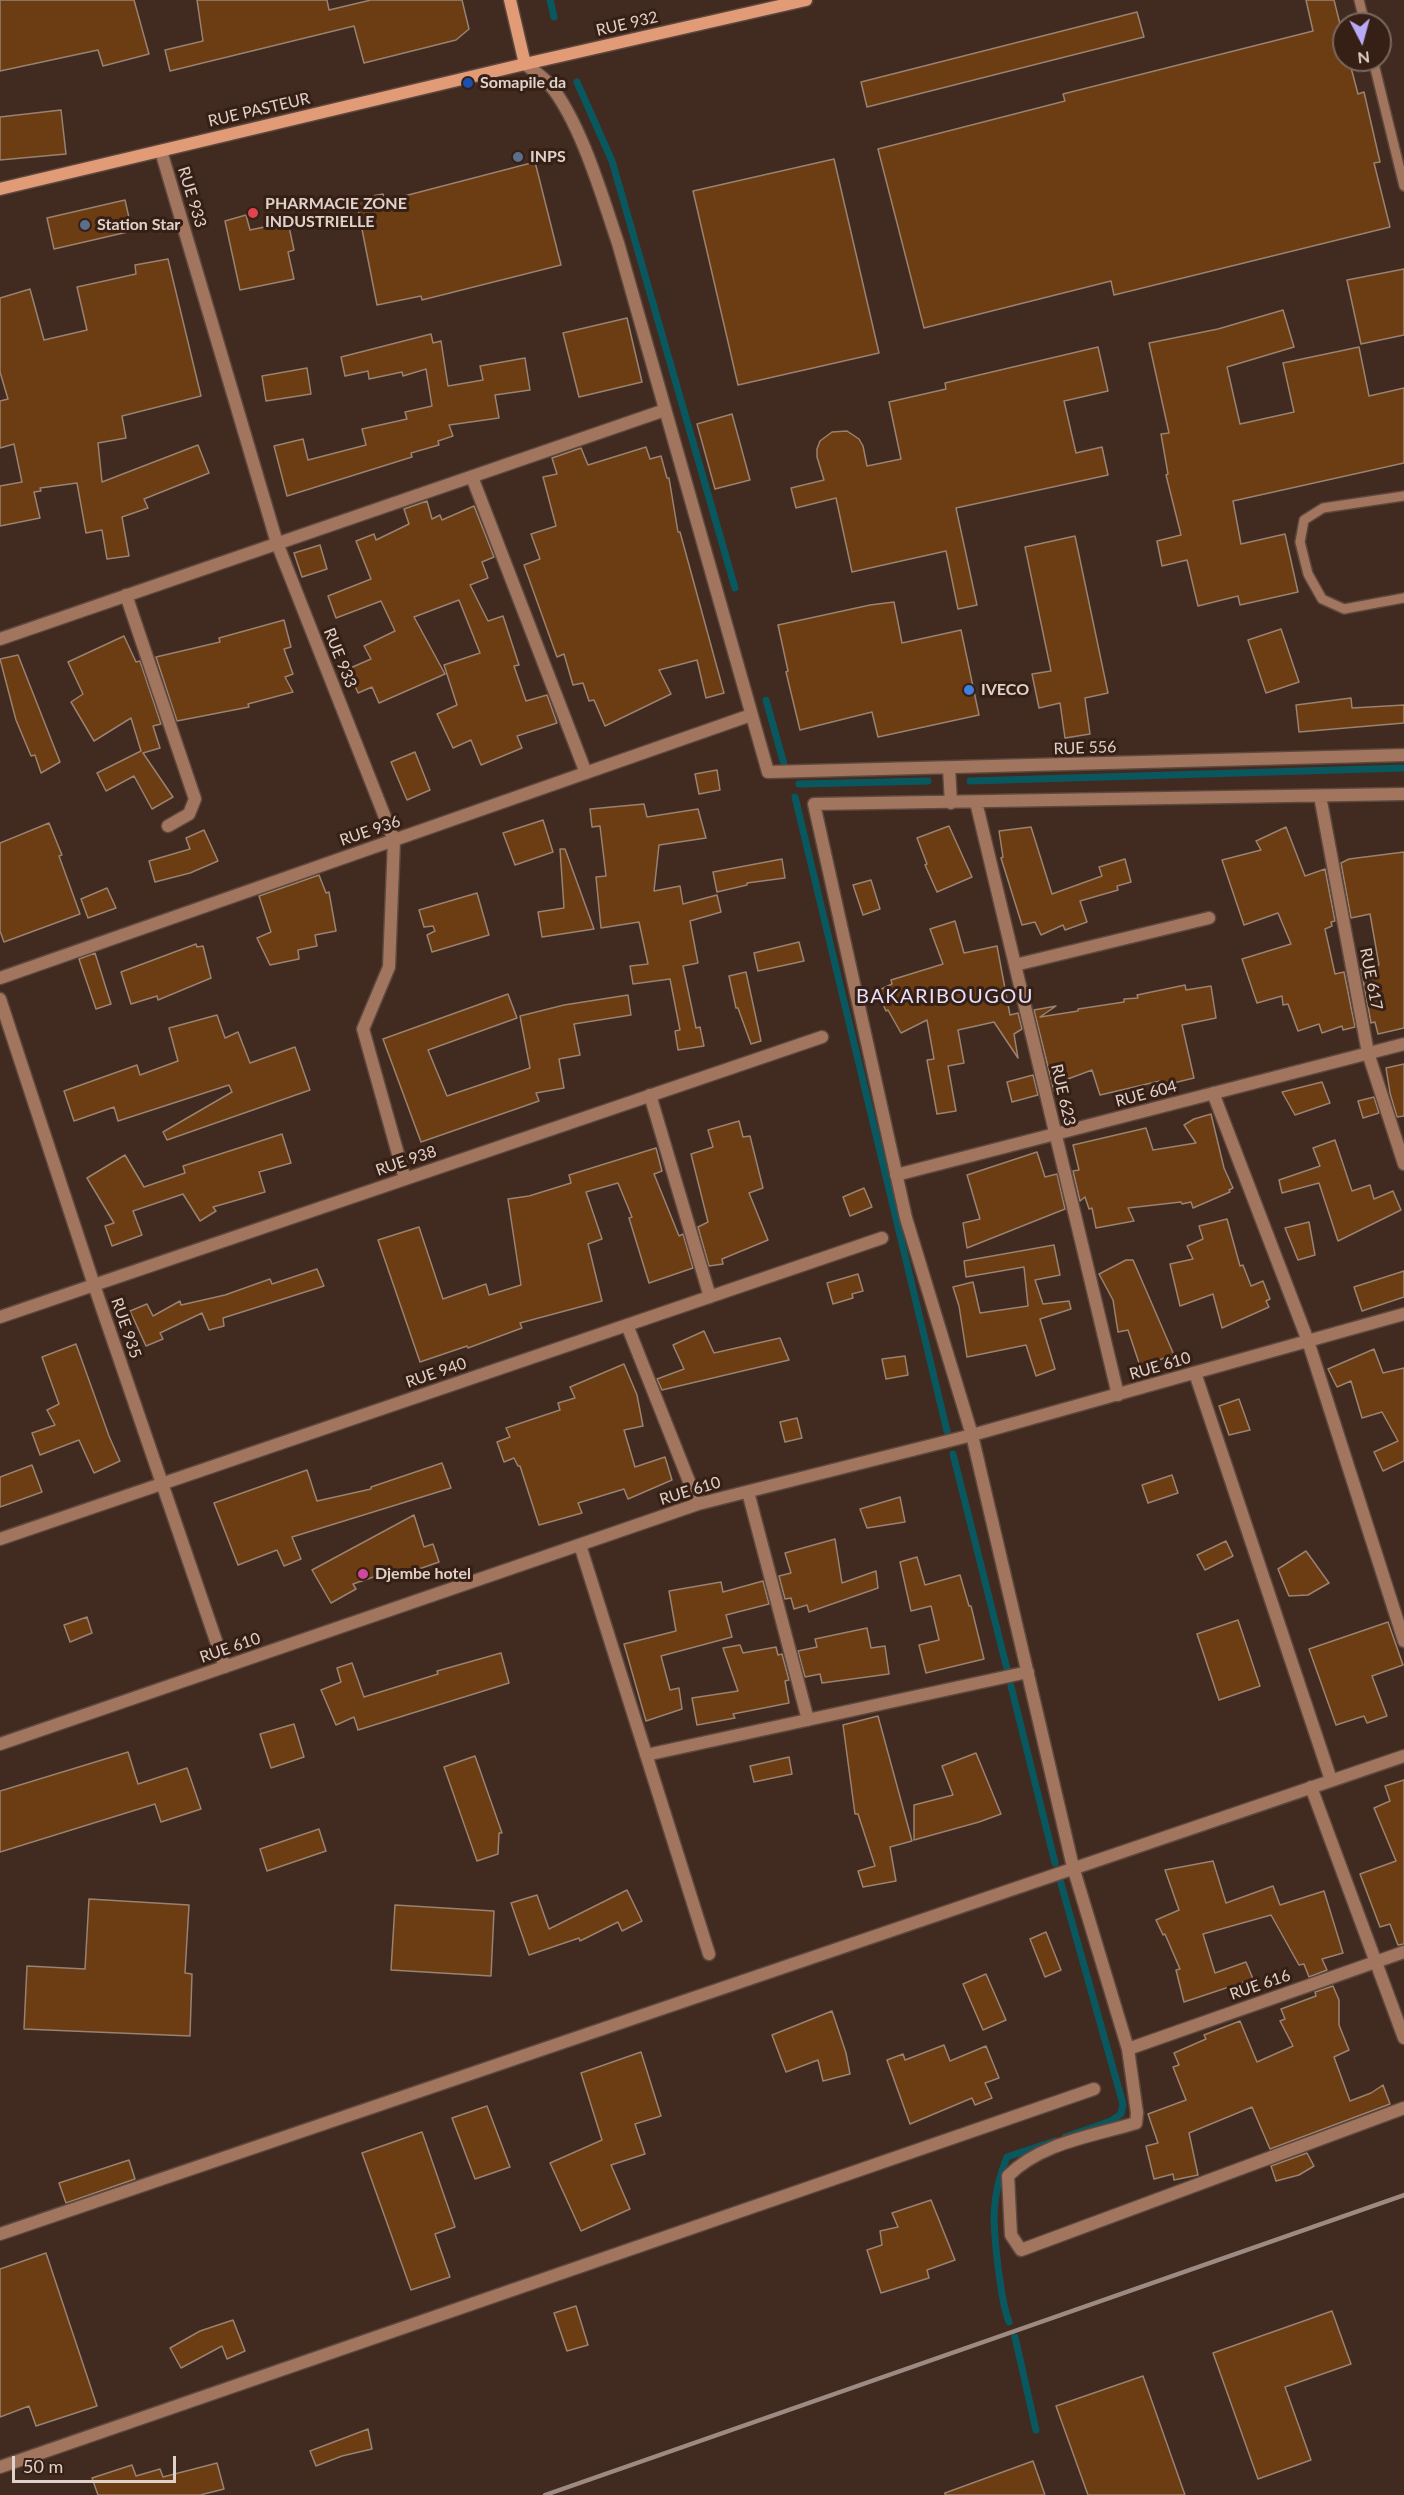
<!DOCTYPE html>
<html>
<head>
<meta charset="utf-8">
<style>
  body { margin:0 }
  #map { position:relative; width:1404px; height:2495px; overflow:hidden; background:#412a1f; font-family:Lato,sans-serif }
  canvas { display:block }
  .north { position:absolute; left:1332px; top:12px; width:60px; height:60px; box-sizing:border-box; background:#362015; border:2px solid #7a675d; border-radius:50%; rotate:174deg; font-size:16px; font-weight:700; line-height:24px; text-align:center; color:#e0d1ca }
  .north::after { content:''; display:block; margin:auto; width:21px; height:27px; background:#b9aaf7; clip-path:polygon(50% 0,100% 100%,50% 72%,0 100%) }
  .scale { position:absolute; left:12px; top:2456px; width:164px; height:27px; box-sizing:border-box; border:3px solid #e0d1ca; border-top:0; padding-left:8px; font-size:18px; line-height:21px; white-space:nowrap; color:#e0d1ca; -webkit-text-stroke:4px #362015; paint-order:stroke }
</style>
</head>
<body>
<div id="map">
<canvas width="1404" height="2495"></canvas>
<div class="north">N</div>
<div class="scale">50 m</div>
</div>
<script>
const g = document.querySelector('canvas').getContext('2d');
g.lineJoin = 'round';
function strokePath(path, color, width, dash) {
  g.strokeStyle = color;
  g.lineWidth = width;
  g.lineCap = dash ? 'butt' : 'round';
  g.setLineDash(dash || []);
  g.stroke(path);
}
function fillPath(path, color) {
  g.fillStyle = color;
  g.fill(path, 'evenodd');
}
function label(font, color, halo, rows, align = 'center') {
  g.font = font + ' Lato,sans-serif';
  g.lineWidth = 6;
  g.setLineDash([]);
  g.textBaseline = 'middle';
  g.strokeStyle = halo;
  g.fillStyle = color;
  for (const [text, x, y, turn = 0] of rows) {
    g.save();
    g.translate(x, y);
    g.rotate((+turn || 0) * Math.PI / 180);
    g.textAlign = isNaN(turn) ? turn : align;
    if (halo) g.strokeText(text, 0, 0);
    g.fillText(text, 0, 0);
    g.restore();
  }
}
strokePath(new Path2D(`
  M550,0L554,17
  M577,82L612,161L735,588
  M766,700L784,764
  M970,781L1404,768
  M799,784L928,781
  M795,797L947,1431
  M953,1454L1007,1669
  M1011,1686L1055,1863
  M1060,1880L1123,2104L1121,2114L1111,2121L1065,2137
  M1009,2322C1002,2304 1001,2286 998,2267C993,2224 990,2199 1007,2157L1055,2141
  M1015,2337L1036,2430`), '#09585f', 7);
const building = new Path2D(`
  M0,0H134L149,54L103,66L98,50L0,71Z
  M197,0H327L329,10L371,0H462L469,29L456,40L364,63L354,26L170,71L165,50L203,41Z
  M1306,0H1334L1344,40V60H1349L1358,94L1364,92L1380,162L1374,163L1390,227L1114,295L1111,281L924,328L878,149L1065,101L1063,94L1313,31Z
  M1137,12L1144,37L867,107L861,82Z
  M61,110L66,154L0,160V117Z
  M834,159L879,353L738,385L693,191Z
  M535,162L561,265L422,300L421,296L377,305L356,199L383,194L385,201Z
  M125,200L132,231L54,249L47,218Z
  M246,215L250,230L288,222L294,250L288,252L294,279L240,290L225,221Z
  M168,259L201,396L122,416L126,438L98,443L102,482L198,445L209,473L144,499L148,508L122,517L129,556L107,559L102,530L86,533L77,483L40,488L41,491L34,492L40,518L0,526V486L22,482L14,444L0,448V401L8,399L0,372V298L30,289L44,340L87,330L77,287L136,274L135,265Z
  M1404,269V335L1361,344L1347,280Z
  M1283,310L1294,347L1227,367L1240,424L1294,412L1283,363L1359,347L1369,396L1404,388V463L1233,501L1241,544L1285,534L1298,592L1240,605L1238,596L1198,606L1187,560L1162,566L1157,541L1181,535L1166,475L1168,474L1161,434L1169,433L1149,343L1218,329Z
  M627,318L642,382L579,397L563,333Z
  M431,334L433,343L441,341L448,386L483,380L480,366L525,358L530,390L495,395L499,418L449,425L453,436L438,441L439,445L411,453L412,457L287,496L274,446L303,439L308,460L366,445L362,429L407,419L405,412L432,406L426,369L403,376L402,372L369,379L368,371L345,376L341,357Z
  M1098,347L1108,391L1064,401L1076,453L1102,447L1108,475L956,508L977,605L958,609L946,551L852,572L836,498L796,508L791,488L824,480L817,457V449L820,441L832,432L847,431L859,439L863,446L867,466L901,459L889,402L946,389L945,383Z
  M307,368L311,394L266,401L262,376Z
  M732,414L750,480L715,489L697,424Z
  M646,447L650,459L661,456L667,478H669L678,532H680L724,693L706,698L697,660L659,670L671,694L605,726L594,700L589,701L583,683L573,685L564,654L557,657L524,565L540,559L531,534L556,526L543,477L557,474L552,458L581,448L588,465Z
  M427,501L432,519L440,515L442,520L474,506L494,557L482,562L488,578L470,585L488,621L503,616L519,665L514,666L526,701L547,695L557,723L517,736L522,748L481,765L471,740L453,748L437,714L457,705L444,665L480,653L459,600L414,617L445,674L379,703L372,687L358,693L348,669L371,659L364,646L395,631L381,601L336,618L328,596L371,579L356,541L374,534L376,540L409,524L404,509Z
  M1075,536L1108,693L1085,698L1090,734L1065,738L1060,703L1039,708L1032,674L1051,671L1025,547Z
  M320,545L327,569L302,577L294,553Z
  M894,602L902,643L961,630L979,715L878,737L872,712L800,730L786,672L788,671L778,625L870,605Z
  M284,620L291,647L284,649L293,674L285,677L293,692L248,704L249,707L177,721L156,657L220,642L219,638Z
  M1281,629L1299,682L1266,693L1248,640Z
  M124,636L136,662L140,661L161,724L153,726L160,748L143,753L173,797L152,809L134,776L106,791L97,773L141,751L131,718L94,741L71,702L83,694L68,662Z
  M18,655L60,762L41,773L35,755L31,756L16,720L0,659Z
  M1351,698L1352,708L1404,705V723L1299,732L1296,705Z
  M415,752L430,790L407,800L391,762Z
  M717,770L720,790L699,794L695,774Z
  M644,804L647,817L698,809L706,838L659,845L654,891L680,886L683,904L717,895L721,912L690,921L698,963L683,966L696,1028L700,1027L704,1046L678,1050L675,1031L680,1030L670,979L633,984L630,966L648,964L639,922L601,928L596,877L606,876L600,826L592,827L590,809Z
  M543,820L553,852L515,865L503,833Z
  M49,823L62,855L59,856L80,914L4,942L0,931V843Z
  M949,826L972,877L937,892L925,865L927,864L917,838Z
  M1031,827L1052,894L1102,876L1099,867L1125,859L1131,882L1117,886L1118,890L1080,901L1087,922L1065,930L1063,925L1041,935L1035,922L1022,925L1001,858L1003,857L999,831Z
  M1286,827L1305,876L1325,869L1335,921L1331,922L1332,926L1325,929L1335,974L1344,972L1355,1027L1343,1030L1342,1026L1322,1033L1319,1024L1298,1031L1288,1004L1283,1005L1282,996L1257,1003L1242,959L1291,944L1278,913L1244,925L1222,860L1261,850L1256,841Z
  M204,830L218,861L190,873L155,882L149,861L190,849L186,838Z
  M560,849H565L594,929L542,937L538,912L564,908Z
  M1404,852V1028L1378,1034L1375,1022L1371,1023L1361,969L1379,965L1370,914L1351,918L1341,863L1349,859Z
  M782,859L785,878L747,883V885L717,892L713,872Z
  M319,875L326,893L329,892L336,931L315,935L317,946L298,950L299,959L270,965L257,938L271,932L259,896Z
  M871,880L880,909L863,915L853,885Z
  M107,888L116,908L88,918L81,899Z
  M477,893L489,935L432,952L427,935L435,931L433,926L424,927L419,910Z
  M955,921L964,953L997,946L1010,1015L1018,1013L1022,1029L1014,1034L1018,1058L994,1022L958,1030L964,1063L948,1066L956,1111L937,1114L927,1060L934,1059L927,1020L901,1033L888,1010L886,1011L877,991L892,984L891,980L943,964L930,929Z
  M799,942L804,961L758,971L754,953Z
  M196,944L197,947L203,946L211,978L158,1000L157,996L131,1004L121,972Z
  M95,953L111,1004L96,1009L79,959Z
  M746,972L761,1041L751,1044L738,1008H736L729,976Z
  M1185,985L1186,990L1211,986L1216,1018L1182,1025L1194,1078L1161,1086L1160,1081L1100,1095L1092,1070L1065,1080V1088L1054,1091L1034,1010L1056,1006L1040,1017L1078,1011V1009L1124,1002V999L1138,998L1137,995Z
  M508,994L517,1018L428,1050L447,1096L530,1068L520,1016L564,1005L628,995L631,1015L574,1024L580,1055L559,1059L564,1088L536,1093L539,1101L421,1142L383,1039Z
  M217,1015L225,1038L238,1032L250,1063L295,1047L310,1090L167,1140L163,1132L232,1092L229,1085L118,1121L114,1107L74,1121L64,1091L137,1065L140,1075L178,1061L169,1028Z
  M1404,1064V1116L1397,1117L1390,1093L1386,1068Z
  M1033,1075L1038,1095L1012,1102L1007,1082Z
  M1322,1082L1330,1103L1295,1115L1282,1092Z
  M1374,1097L1379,1113L1363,1118L1358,1101Z
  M1211,1114L1224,1168L1233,1188L1229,1190L1230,1192L1193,1208L1191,1202L1182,1204L1181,1202L1128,1208L1134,1221L1096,1228L1092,1208L1089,1209L1085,1197L1080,1201L1073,1171L1079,1170L1073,1145L1146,1128L1153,1150L1196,1143L1184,1125L1194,1119Z
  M739,1121L743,1137L750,1136L763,1188L749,1193L768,1240L722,1259L723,1264L709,1266L698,1227L708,1222L691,1154L713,1147L708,1130Z
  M282,1134L291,1163L259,1172L265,1192L213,1207L216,1211L200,1221L183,1194L133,1211L142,1235L112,1246L105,1226L114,1223L87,1178L125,1155L144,1187L185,1173L183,1166Z
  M1335,1140L1352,1191L1370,1185L1374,1199L1393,1191L1401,1210L1338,1241L1319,1183L1282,1193L1279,1180L1320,1166L1313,1148Z
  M656,1148L662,1171L654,1174L679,1236L683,1234L693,1268L649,1283L629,1218L632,1217L618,1183L586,1192L602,1239L588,1244L602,1301L520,1323L522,1328L468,1348L467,1346L420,1362L378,1240L419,1227L443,1299L486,1284L489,1295L521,1285L508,1199L529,1196L571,1183L569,1175Z
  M1037,1152L1045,1177L1057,1174L1065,1209L967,1248L963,1223L980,1219L967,1175Z
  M864,1188L872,1207L850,1216L843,1197Z
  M1227,1219L1240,1266L1243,1265L1251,1286L1263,1281L1270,1299L1266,1301L1269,1307L1222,1328L1213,1294L1180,1306L1170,1264L1193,1259L1187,1246L1203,1239L1199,1226Z
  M1309,1222L1315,1255L1298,1260L1285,1228Z
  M1054,1245L1060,1275L1035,1280L1043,1304L1069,1301L1071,1309L1040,1319L1055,1369L1036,1376L1026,1345L967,1357L959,1306L953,1287L973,1282L980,1313L1028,1306L1024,1267L966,1277L964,1261Z
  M1126,1260H1133L1174,1355L1140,1366L1128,1330L1118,1332L1113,1300L1099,1274Z
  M317,1269L324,1286L223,1318L224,1326L209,1330L202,1313L160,1333L163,1339L146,1346L130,1311L147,1304L153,1316L180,1301L181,1305L225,1295L270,1279L272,1284Z
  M1404,1271V1297L1362,1311L1354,1287Z
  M858,1274L863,1291L852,1294L853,1298L833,1304L827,1283Z
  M704,1331L714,1353L780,1338L789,1360L662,1390L657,1379L684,1369L673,1345Z
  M76,1344L109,1436L120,1461L94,1473L79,1440L40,1455L32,1433L55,1425L47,1410L59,1404L42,1357Z
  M1374,1349L1383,1373L1404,1368V1461L1383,1471L1374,1452L1398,1441L1382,1412L1362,1418L1351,1381L1337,1387L1328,1369Z
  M905,1356L908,1375L886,1379L882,1359Z
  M624,1364L637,1395L643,1426L624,1430L635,1467L665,1457L672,1480L628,1499L624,1489L578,1503L582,1513L539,1525L520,1466H518L514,1458L504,1462L497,1442L510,1437L506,1428L560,1410L558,1403L575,1398L570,1387Z
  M1239,1399L1250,1430L1229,1435L1219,1406Z
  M797,1418L802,1438L785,1442L780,1422Z
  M442,1463L451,1488L292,1537L301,1559L284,1566L277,1550L238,1565L214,1503L307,1470L317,1501L371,1489V1487Z
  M32,1465L42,1492L0,1507V1477Z
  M1172,1475L1178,1493L1148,1503L1142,1485Z
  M900,1497L905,1522L867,1528L860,1509Z
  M414,1515L424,1547L433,1544L439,1562L399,1576L397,1569L353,1584L356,1589L331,1603L312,1570Z
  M835,1539L842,1583L876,1571L878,1588L809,1612L807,1605L794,1609L791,1598L785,1599L779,1576L791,1573L785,1553Z
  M1226,1541L1233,1556L1205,1570L1197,1555Z
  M1306,1551L1329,1583L1308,1595L1289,1596L1278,1569Z
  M917,1557L925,1585L960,1575L969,1606H971L984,1659L926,1673L919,1645L939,1640L931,1606L911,1611L900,1562Z
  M763,1581L769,1604L726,1615L732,1637L661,1656L670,1690L679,1688L682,1709L646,1721L624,1644L676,1631L669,1591L721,1582L723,1592Z
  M87,1617L92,1633L70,1642L64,1625Z
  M1238,1620L1260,1686L1219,1700L1197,1634Z
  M1388,1622L1403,1665L1372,1676L1387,1716L1367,1723L1364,1716L1336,1725L1309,1649Z
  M867,1628L871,1648L885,1646L889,1674L822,1683L820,1674L805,1677L798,1651L817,1647L815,1639Z
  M740,1645L743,1653L776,1647L778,1655L782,1654L789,1680L785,1681L789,1703L733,1714L735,1718L697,1725L692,1698L738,1691L723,1648Z
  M501,1653L509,1683L358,1730L354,1717L336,1725L321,1690L341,1682L337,1668L352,1663L364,1697L438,1674L437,1671Z
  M878,1716L912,1841L890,1847L896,1881L863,1887L858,1871L875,1866L858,1814H855L843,1725Z
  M294,1724L304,1757L271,1768L260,1734Z
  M128,1752L138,1784L187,1768L201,1809L161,1822L155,1804L0,1852V1791Z
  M976,1753L1001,1814L979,1822L914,1840V1805L953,1795L942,1766Z
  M475,1756L502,1833H499L498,1854L477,1861L444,1767Z
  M789,1757L792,1774L754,1782L750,1766Z
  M1404,1780V1944L1398,1945L1390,1924L1380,1927L1360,1874L1396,1861L1374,1808L1390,1801L1385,1786Z
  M319,1829L326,1851L267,1871L260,1849Z
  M1213,1861L1226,1903L1273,1886L1280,1905L1324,1891L1343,1953L1322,1959L1327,1970L1309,1977L1304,1964L1299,1965L1271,1915L1203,1934L1215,1973L1246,1962L1253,1979L1184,2002L1176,1970L1180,1969L1165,1934L1163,1935L1156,1920L1179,1910L1165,1870Z
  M627,1890L642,1921L622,1931L618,1922L580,1941L579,1938L529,1955L511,1903L537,1895L549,1929Z
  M89,1899L189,1905L185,1973L192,1974L190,2036L24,2029L27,1966L85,1969Z
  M395,1905L494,1911L491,1976L391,1970Z
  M1046,1932L1061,1970L1045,1977L1030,1939Z
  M986,1974L1006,2020L983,2030L963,1984Z
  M1333,1986L1339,2000V2025L1349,2050L1334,2057L1350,2101L1371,2093L1383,2085L1390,2104L1270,2149L1252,2107L1189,2133L1198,2175L1174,2180L1173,2174L1154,2179L1146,2146L1158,2143L1148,2114L1186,2100L1173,2067L1179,2065L1174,2053L1206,2039L1204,2035L1240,2021L1257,2062L1293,2046L1280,2021L1285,2019L1281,2009L1316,1996L1315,1992Z
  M832,2011L846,2053L850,2074L823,2081L818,2060L786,2072L772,2035Z
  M944,2045L950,2061L986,2046L999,2078L985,2083L992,2098L975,2105L972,2098L910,2124L887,2060L903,2054L905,2060Z
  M641,2052L661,2116L635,2124L645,2154L611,2165L630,2209L581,2231L550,2163L602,2140L581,2073Z
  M487,2106L510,2167L475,2179L452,2118Z
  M422,2132L455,2227L435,2234L450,2277L411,2290L362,2153Z
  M1307,2153L1314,2166L1299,2175L1276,2181L1271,2166Z
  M129,2160L135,2179L66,2203L59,2183Z
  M931,2200L955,2260L927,2270L929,2278L881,2293L867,2250L882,2245L880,2231L898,2227L892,2213Z
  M46,2253L97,2406L36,2426L29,2406L0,2417V2269Z
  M576,2306L588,2345L567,2351L554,2313Z
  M1332,2311L1351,2364L1285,2387L1311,2460L1258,2479L1213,2353Z
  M233,2320L245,2351L227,2359L222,2346L181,2368L170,2348L200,2331Z
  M1143,2376L1185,2495H1088L1056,2406Z
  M368,2429L372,2449L342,2456L316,2466L310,2451Z
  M1033,2461L1045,2495H945V2493Z
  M217,2463L224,2489L200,2495H98L92,2478L132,2465L136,2476L160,2469L163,2477Z`);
fillPath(building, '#6c3c13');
strokePath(building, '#9a8271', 1.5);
const lane = new Path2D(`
  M1359,0L1365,24
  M1373,60L1404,186
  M1404,496L1323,508L1304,520L1300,542L1308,574L1322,599L1344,609L1404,598`);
const street = new Path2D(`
  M525,64C533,70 543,77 550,85C581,123 602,196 618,243L768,772L1404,755
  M161,151L277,543L394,840L389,967L363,1029L405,1179
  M472,477L586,773
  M126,595L195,799L189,814L168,826
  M0,639L665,410
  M949,768L951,803
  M1404,794L814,804L906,1218L972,1435L1073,1867L1128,2049L1137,2113L1136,2123C1093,2136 1040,2143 1008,2176L1011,2235L1021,2250L1404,2108
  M1320,796L1368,1053L1404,1164
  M976,802L1118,1395
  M1015,965L1209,918
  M0,978L751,715
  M0,999L94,1285L225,1667
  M1213,1093L1308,1341L1404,1641
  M650,1095L710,1297
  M896,1175L1404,1044
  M0,1317L822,1037
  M627,1325L698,1504
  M1195,1373L1331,1780
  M748,1492L808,1720
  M0,1539L882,1238
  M580,1545L709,1954
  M0,1744L698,1504L972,1435L1404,1314
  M646,1755L1028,1672
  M1311,1787L1404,2038
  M1128,2049L1404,1952
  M0,2234L1404,1756
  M0,2467L1094,2089`);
const secondary = new Path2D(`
  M510,0L525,64
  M0,189L525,64L806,0`);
strokePath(lane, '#5e483e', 12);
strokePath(street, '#5e483e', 15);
strokePath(secondary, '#5e483e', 15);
strokePath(lane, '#a2755f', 9);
strokePath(street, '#a2755f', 12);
strokePath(secondary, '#e29b77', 12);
strokePath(new Path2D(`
  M545,2495L1404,2195`), '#9d8a82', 4.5);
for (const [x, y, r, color] of [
  [468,83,6,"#1a4fb4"],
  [518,157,6,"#5c6f8a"],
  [253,213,6,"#e0444e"],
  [85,225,6,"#5c6f8a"],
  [969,690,6,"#3f7fe0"],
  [363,1574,6,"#d1479c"]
]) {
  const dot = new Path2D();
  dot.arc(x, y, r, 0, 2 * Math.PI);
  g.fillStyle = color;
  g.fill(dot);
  strokePath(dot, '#362015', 2);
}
label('16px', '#e0d1ca', '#362015', [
  ["RUE 932",627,24,-13],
  ["RUE PASTEUR",259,110,-13],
  ["RUE 933",192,197,73],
  ["RUE 933",340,658,68],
  ["RUE 556",1085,748,-2],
  ["RUE 936",370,831,-19],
  ["RUE 617",1371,979,79],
  ["RUE 604",1146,1094,-15],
  ["RUE 623",1063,1095,77],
  ["RUE 938",406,1161,-19],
  ["RUE 935",126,1328,71],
  ["RUE 610",1160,1366,-16],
  ["RUE 940",436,1373,-19],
  ["RUE 610",690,1491,-17],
  ["RUE 610",230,1648,-19],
  ["RUE 616",1260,1985,-19]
]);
label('bold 16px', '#e0d1ca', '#362015', [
  ["Somapile da",480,83],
  ["INPS",530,157],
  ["PHARMACIE ZONE",265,204],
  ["INDUSTRIELLE",265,222],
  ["Station Star",97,225],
  ["IVECO",981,690],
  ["Djembe hotel",375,1574]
], 'left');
g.letterSpacing = '1.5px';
label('20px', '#e4dffc', '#362015', [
  ["BAKARIBOUGOU",945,997]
]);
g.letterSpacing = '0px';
</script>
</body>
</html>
